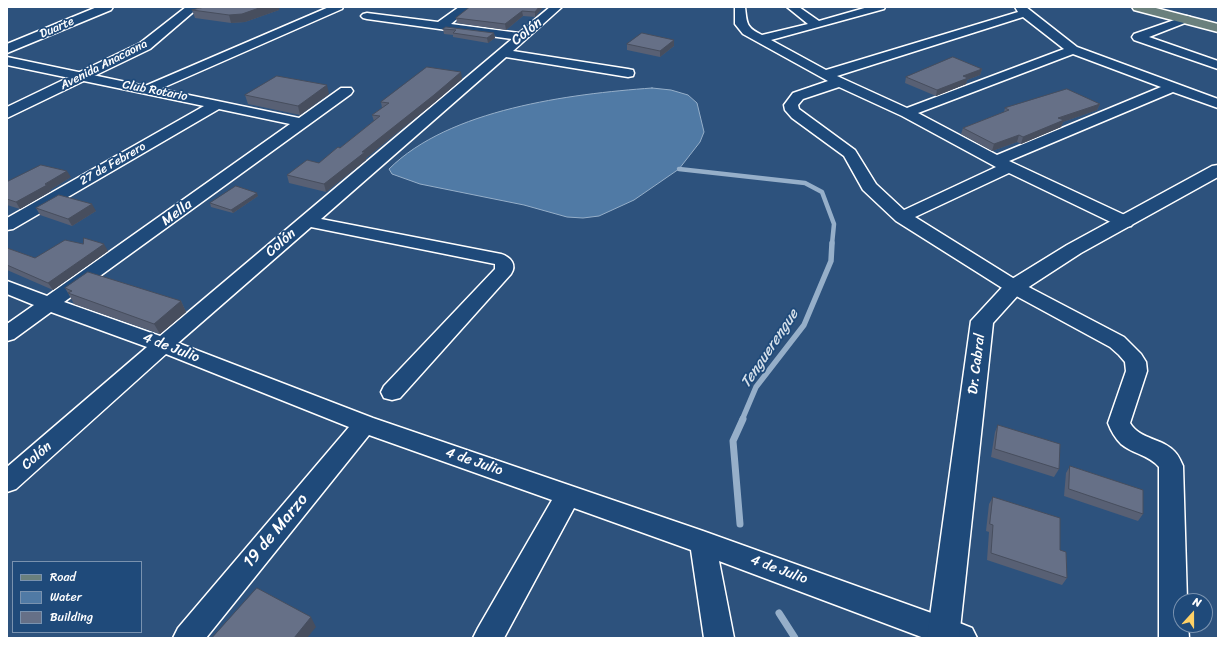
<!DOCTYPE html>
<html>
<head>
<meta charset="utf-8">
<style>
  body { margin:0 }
  #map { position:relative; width:1225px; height:645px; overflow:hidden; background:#2d527d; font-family:Sriracha,sans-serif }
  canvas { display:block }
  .frame { position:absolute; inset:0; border:8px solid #fff; pointer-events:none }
  .legend { position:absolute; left:12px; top:561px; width:130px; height:72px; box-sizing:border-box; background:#1f4a7a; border:1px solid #7992af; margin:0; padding:5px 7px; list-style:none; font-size:12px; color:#fff }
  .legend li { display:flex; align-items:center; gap:8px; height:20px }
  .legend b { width:20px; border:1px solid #7992af }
  .north { position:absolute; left:1173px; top:593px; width:40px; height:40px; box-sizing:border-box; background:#1f4a7a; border:1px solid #7992af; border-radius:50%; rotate:21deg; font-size:11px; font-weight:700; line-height:16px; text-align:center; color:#fff }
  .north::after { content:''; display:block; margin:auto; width:14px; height:18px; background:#ffd166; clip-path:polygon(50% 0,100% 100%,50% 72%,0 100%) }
</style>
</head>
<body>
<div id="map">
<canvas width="1225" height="645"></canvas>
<div class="frame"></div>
<ul class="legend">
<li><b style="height:5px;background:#6a807d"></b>Road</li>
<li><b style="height:11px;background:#507aa5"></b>Water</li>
<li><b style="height:11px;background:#667087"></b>Building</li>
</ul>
<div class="north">N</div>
</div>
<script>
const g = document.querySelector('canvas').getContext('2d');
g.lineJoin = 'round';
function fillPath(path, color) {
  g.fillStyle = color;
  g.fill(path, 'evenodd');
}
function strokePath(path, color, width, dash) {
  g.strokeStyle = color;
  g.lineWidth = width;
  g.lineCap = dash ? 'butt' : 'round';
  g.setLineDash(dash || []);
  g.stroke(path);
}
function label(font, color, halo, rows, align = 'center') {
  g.font = font + ' Sriracha,sans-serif';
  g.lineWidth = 3.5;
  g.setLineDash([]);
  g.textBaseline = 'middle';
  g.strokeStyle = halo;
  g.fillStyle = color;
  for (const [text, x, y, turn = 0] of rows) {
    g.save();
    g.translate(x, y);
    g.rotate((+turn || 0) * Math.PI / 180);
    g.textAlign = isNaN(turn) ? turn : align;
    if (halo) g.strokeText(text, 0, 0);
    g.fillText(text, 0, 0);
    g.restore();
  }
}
const water = new Path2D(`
  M652,88L671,90L688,95L697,103L704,132L700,142L679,169L634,200L599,216L583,218L567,217L524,205L420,184L392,174L389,169C449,109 570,94 652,88Z`);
fillPath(water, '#507aa5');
strokePath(water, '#96afc9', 1);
strokePath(new Path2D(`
  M679,169L805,183L822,192L834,224L832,244`), '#96afc9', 4.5);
strokePath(new Path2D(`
  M742,420L756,387L804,325L831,261L832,243`), '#96afc9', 5.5);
strokePath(new Path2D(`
  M740,524L733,441L743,419
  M779,613L795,638`), '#96afc9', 7);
const street = new Path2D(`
  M329,7H343L342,9L160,89L299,118L341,88H351L353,91L351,94L64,302L160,336L512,39L367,19L363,18L361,16L363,14L367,13L438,22L459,7H471L451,24L519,33L550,7H562L513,51L628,69L633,70L634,73L633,76L628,77L506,57L321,219L501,254C511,257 517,265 511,274L400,398L392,400L384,398L381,392L384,386L495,269V264L311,227L178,343L373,418L703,531L962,624L972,628L977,638H924L719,561L734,638H704L691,550L574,508L504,638H473L478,628L552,500L369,435L206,638H173L178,628L349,427L166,354L16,489L7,492V467L147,347L51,312L14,339L7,341V324L34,305L7,294V281L47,296L290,124L219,109L13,229L7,230V218L204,106L7,65V57L145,86Z
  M735,7H745C747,24 746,27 762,35L808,24L787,7H799L819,21L868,7H885L884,9L771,40L826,70L1018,12L1015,7H1026L1077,47L1218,99V108L1173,92L1009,161L1131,218L1134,222L1131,226L1125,227L1119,226L1009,173L915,217L1021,283L1124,337L1141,354L1146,362L1147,371L1130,423C1140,440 1163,438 1175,452C1179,456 1181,462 1183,466L1187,601H1181V625H1188L1189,638H1159V467C1149,455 1133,454 1121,444C1115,438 1111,431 1108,423L1126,371L1125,362L1119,355L1110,347L1007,291L896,221L863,190L844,156L792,118L785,110L784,105L793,93L828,81L743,34L735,24ZM1023,17L1064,49L907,108L837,76ZM1073,54L1161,87L997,155L918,113ZM839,87L902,116L996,167L904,210L876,184L855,150L799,109L798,105L803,99Z
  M1186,16L1190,17L1192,19L1190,21L1149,37L1218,61V69L1134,40L1132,37L1134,34Z`);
const secondary = new Path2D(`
  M97,7H113L111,10L7,53V44Z
  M186,7H199L150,49L7,118V107L140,43Z
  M1218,165V177L1081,253L1021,292L993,323L959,638H927L971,321L1007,282L1067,245L1212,166Z`);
const primary = new Path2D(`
  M1132,7H1152L1218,24V32L1134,10Z`);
strokePath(street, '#fff', 3);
strokePath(secondary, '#fff', 3);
strokePath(primary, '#fff', 3);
fillPath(street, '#1f4a7a');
fillPath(secondary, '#1f4a7a');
fillPath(primary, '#6a807d');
fillPath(new Path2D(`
  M470,7H543L535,17L523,16L506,30L457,23L456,18Z
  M192,10H279L245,22L231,23L195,18Z
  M443,29L494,33L495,38L488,43L453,37V35L444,34Z
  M674,40V46L660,57L627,50V44Z
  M982,69L980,75L967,80L966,84L936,96L905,83L906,77Z
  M462,79L435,102L366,158V160L326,192L289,183L287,175L319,163L340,148L374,121L372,115L382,108L381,102Z
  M329,94L300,115L248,104L245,95Z
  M1100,104L1097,110L1063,122L1061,127L1021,144L1017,142L992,151L961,134L963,128L1004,112L1005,108Z
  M71,177L50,190L51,191L20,209L7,205V182Z
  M258,196L233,213L211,207L210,203Z
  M36,208L96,211L72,226L40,215Z
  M7,248L35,258L108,251L53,290L7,270Z
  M65,288L181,301L186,312L160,334L74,304L68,293Z
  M998,425L1059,469L1054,477L991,457L995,432Z
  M1070,466L1143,514L1138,521L1064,496L1066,473Z
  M993,497L1060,550L1067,578L1062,585L987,560L989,532L986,531L989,504Z`), '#586074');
fillPath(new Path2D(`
  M262,7H279V10L245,22L231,23L229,15Z
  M539,7H543L535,17V12Z
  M522,11L523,16L506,30L505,24Z
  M494,33L495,38L488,43L487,38Z
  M674,40V46L660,57V51Z
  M982,69L980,75L967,80L966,84L936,96L937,90L963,76Z
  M461,72L462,79L435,102L366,158V160L326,192L324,184L362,152Z
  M327,85L329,94L300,115L298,106Z
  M1100,104L1097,110L1063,122L1061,127L1021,144L1023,137L1058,118Z
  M1019,135L1017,142L992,151L994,144Z
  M67,171L71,177L50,190L51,191L20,209L16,202Z
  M257,193L258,196L233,213L231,210Z
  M92,204L96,211L72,226L68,219Z
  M104,244L108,251L53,290L48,283Z
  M181,301L186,312L160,334L154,324Z
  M311,617L316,627L307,638H294Z`), '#474e5e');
const building = new Path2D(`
  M205,7H262L242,14L229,15L192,10Z
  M470,7H539L535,12L522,11L505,24L456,18Z
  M446,27L494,33L487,38L453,33L456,30L443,29Z
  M642,33L674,40L660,51L627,44Z
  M953,57L982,69L963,76L968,78L937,90L906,77Z
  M427,67L461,72L434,95L362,152H365L324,184L287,175L307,160L319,163L338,147L340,148L380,116L372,115L389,103L381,102Z
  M277,76L327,85L298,106L245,95Z
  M1067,89L1100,104L1058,118L1064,120L1023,137L1019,135L994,144L963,128L1009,110L1005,108Z
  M41,165L67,171L45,184L47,185L16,202L7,199V182Z
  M236,186L257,193L231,210L210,203Z
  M59,195L92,204L68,219L36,208Z
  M84,238L104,244L48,283L7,265V248L35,258L65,240L83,244Z
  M88,272L181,301L154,324L68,293L72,291L65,288Z
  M998,425L1060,444L1059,469L995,449Z
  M1070,466L1143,490V514L1069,489Z
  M993,497L1060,518V550L1066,552L1067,578L991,553L993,525L990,524Z
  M257,588L311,617L294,638H212Z`);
fillPath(building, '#667087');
strokePath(building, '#474e5e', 1);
label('12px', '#fff', '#1f4a7a', [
  ["Duarte",57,28,-23],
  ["Avenida Anacaona",104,65,-27],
  ["Club Rotario",155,91,11],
  ["27 de Febrero",113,164,-30]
]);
label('14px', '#fff', '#1f4a7a', [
  ["Colón",527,32,-39],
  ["Mella",177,213,-36],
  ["Colón",281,243,-41],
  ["4 de Julio",171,348,21],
  ["Dr. Cabral",977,364,-83],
  ["Colón",37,456,-41],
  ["4 de Julio",474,462,19],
  ["4 de Julio",779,570,20]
]);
label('italic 15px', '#d3dee8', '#1f4a7a', [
  ["Tenguerengue",770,349,-56]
]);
label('17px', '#fff', '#1f4a7a', [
  ["19 de Marzo",276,531,-50]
]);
</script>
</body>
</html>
